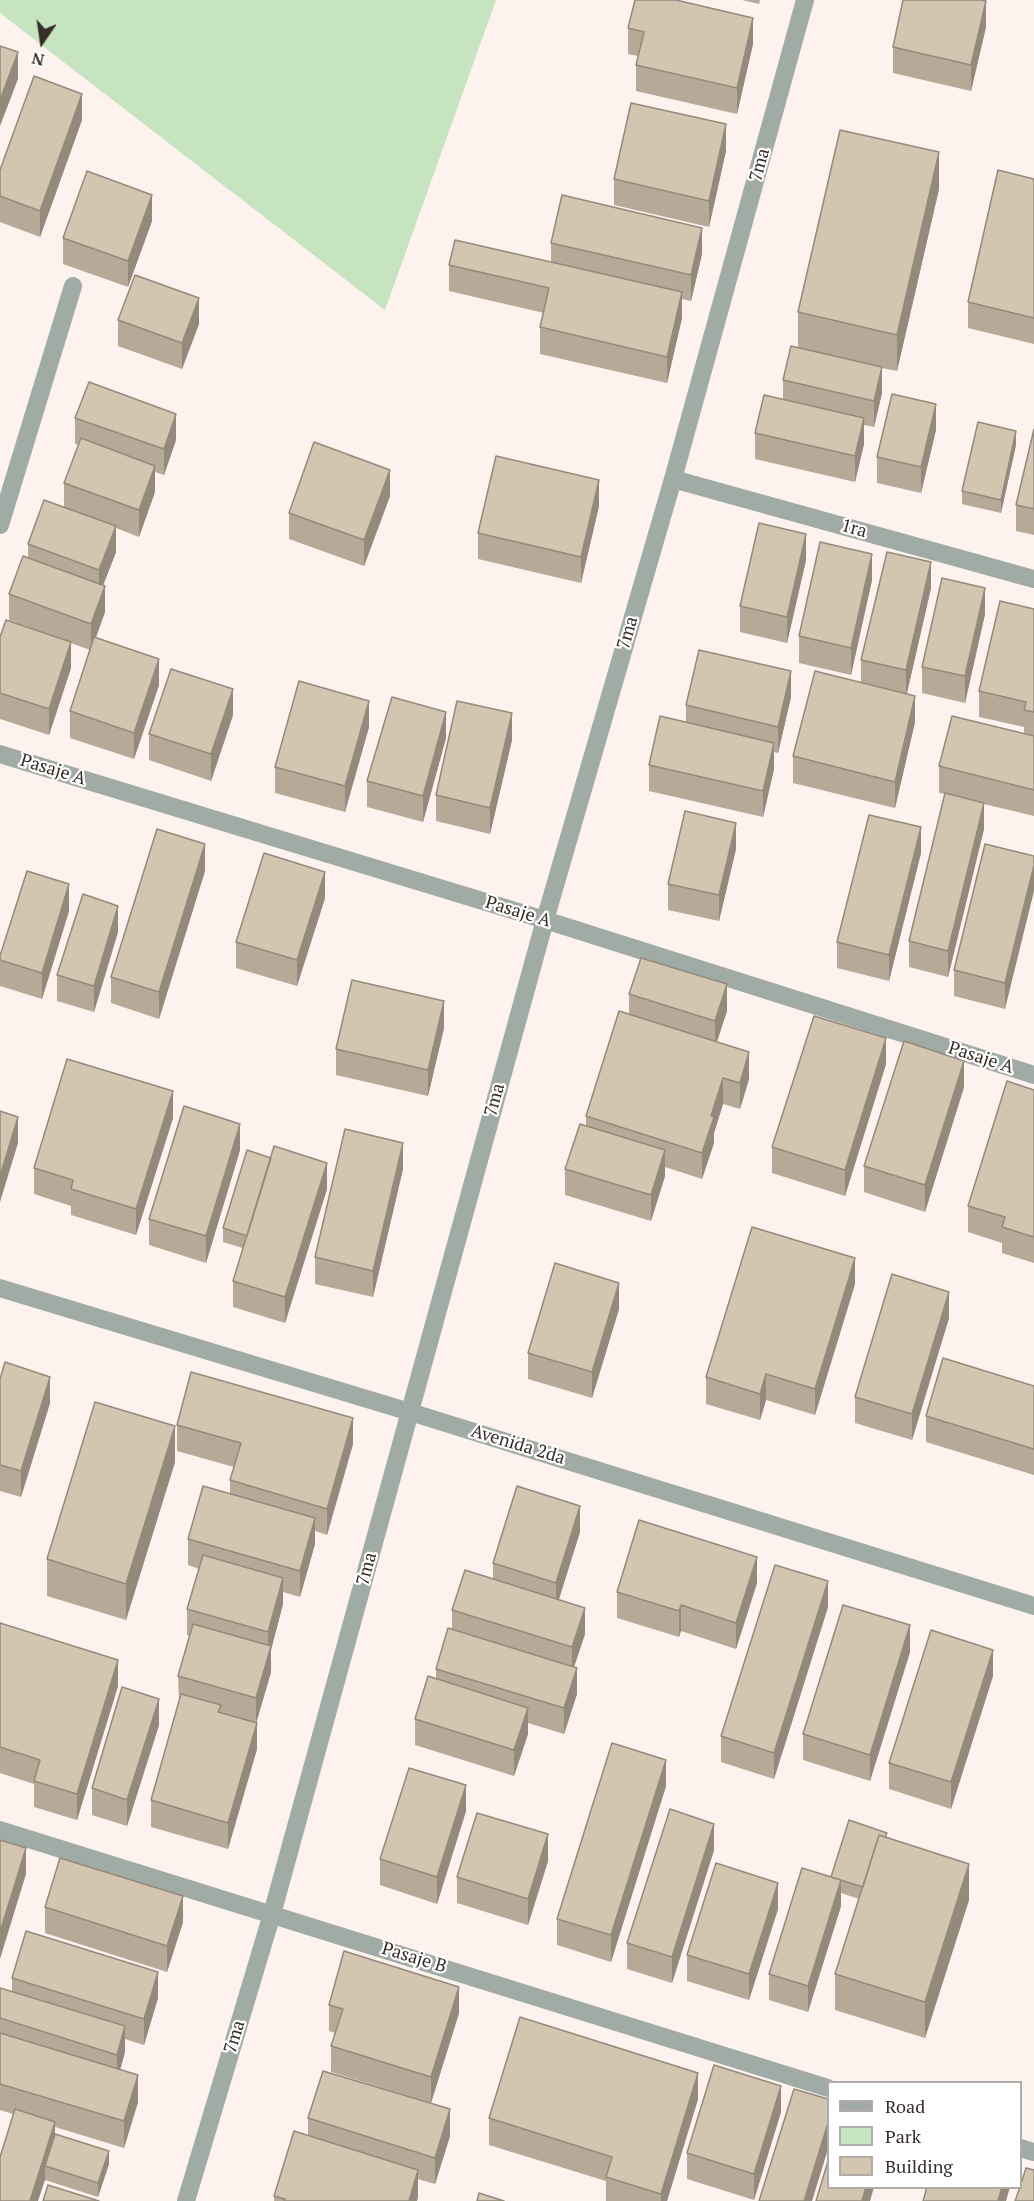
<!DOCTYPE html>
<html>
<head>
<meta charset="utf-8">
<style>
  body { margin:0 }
  #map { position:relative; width:1034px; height:2201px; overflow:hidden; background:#fdf2ee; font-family:"PT Serif",serif }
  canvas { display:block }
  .legend { position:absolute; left:827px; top:2081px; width:195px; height:108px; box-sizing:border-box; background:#fff; border:2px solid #afaba9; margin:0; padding:8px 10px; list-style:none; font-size:18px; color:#362c28 }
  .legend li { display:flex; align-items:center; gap:12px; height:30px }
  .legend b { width:30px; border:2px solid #afaba9 }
  .north { position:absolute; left:12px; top:12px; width:60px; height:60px; -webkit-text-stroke:4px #fff; paint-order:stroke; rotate:193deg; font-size:16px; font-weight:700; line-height:24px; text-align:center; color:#362c28 }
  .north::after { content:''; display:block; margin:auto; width:21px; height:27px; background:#362c28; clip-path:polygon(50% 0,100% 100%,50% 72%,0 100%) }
</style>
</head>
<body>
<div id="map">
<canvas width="1034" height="2201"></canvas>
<ul class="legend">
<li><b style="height:8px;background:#a1aba5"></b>Road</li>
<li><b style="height:16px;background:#c6e4bf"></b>Park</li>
<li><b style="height:16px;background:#d4c5b0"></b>Building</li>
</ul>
<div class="north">N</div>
</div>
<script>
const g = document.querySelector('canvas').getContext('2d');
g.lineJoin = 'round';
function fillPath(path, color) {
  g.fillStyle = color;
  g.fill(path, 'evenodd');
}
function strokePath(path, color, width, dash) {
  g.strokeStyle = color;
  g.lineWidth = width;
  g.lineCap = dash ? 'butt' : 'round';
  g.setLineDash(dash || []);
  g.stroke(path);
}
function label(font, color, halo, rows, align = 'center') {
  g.font = font + ' "PT Serif",serif';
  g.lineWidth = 4.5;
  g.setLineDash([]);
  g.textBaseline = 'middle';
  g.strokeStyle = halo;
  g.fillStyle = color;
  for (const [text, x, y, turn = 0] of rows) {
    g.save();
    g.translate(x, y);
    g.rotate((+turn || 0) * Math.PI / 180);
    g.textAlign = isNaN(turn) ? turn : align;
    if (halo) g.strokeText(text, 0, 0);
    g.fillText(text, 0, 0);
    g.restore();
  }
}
fillPath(new Path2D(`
  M0,0H496L385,310L0,13Z`), '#c6e4bf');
strokePath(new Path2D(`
  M673,479L1034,579
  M0,525L73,286
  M0,754L545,920L1034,1075
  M0,1288L410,1412L1034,1606
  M0,1830L828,2088
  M1020,2148L1034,2152
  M186,2201L272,1914L545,920L673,479L805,0`), '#a1aba5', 18);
fillPath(new Path2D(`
  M742,0H760L759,4Z
  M986,27L971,91L893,73V47Z
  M628,28L753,44L737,114L636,91V65L638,56L628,54Z
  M82,120L40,237L0,222V170Z
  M726,151L709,227L614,205V179Z
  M1034,179V344L968,328V302Z
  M939,189L897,371L882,368V393L874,427L864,425V444L855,482L755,459V433L783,400V380L798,348V312Z
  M152,221L128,287L63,264V238Z
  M551,243L702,254L691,301L682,299V318L667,383L540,354V327L544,313L449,291V265L551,262Z
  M118,320L199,324L182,369L118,346Z
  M75,418L176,440L164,475L155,472V492L139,537L116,528V552L103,585L105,612L96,638L159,685L134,759L70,738V711L90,650L71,643V668L49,735L0,719V637L53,636L9,620V594L28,558V544L64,508V483L79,445L75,444Z
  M1034,429V535L1016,531V505Z
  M936,430L921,493L877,483V457Z
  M1016,445L1001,513L962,504V491Z
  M390,496L364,566L289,539V513Z
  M599,506L581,583L478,559V533Z
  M806,560L787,643L740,632V606Z
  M872,580L851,675L799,663V636Z
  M931,588L907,693L915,722L895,808L793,783V756L861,682V660Z
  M1034,609V816L984,804V829L948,977L909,967V941L945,794L939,793V766L1024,734V727L979,717V691Z
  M985,614L965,703L922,693V667Z
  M791,697L778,753L774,752V769L763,817L649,791V765L686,722V705Z
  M233,715L211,781L149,760V734Z
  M369,727L345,812L275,793V767Z
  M446,738L423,822L367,807V781Z
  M512,740L490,834L436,821V795Z
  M736,849L719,921L668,910V884Z
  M921,853L889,981L837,968V942Z
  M1034,856L1005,1009L954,996V970Z
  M205,871L159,1019L111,1003V977Z
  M325,898L297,986L236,968V942Z
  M69,911L42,999L0,986V956Z
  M118,932L94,1012L57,1001V975Z
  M629,994L727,1011L717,1042L749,1079L740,1109L723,1104L714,1133V1143L702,1179L665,1167V1176L651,1221L565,1195V1169L586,1125V1116L629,1015Z
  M444,1028L428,1096L336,1075V1049Z
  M886,1064L845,1196L772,1173V1147Z
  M964,1087L925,1212L864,1192V1166Z
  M1034,1090V1263L1002,1253V1243L968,1232V1206Z
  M173,1118L136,1235L71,1215V1206L34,1194V1168Z
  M240,1150L206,1263L149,1245V1219Z
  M403,1169L373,1297L315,1284V1257Z
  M327,1189L285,1323L233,1307V1281L243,1248L223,1242V1228Z
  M855,1284L815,1415L766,1400L760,1420L706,1404V1377Z
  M619,1309L592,1398L528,1379V1353Z
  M949,1318L912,1440L855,1423V1397Z
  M0,1379L50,1403L21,1497L0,1491Z
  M1034,1386V1475L926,1442V1416Z
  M177,1425L353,1444L327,1535L315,1531V1544L300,1597L283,1592V1604L271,1650V1672L256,1723L257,1749L228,1849L151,1827V1800L179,1702L178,1676L190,1636L187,1635V1609L199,1569L188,1565V1539L230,1494V1480L234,1467L177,1451Z
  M175,1462L126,1620L47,1596V1559Z
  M580,1532L558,1600L585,1634L574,1667L577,1694L564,1734L528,1723V1734L514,1776L415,1745V1719L436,1679V1669L452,1630V1610L493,1579V1563Z
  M757,1583L736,1649L681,1631L679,1637L617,1618V1592Z
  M828,1607L774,1779L721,1762V1736Z
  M0,1623L118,1686L77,1820L34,1807V1784L0,1773Z
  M910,1652L870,1781L803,1760V1734Z
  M993,1676L951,1809L889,1789V1763Z
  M159,1725L127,1826L92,1815V1788Z
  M666,1786L611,1962L557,1945V1919Z
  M466,1811L437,1904L380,1885V1859Z
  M887,1838L969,1900L925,2038L835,2010V1974L859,1899L841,1893V1906L808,2012L769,2000V1974L831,1877Z
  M714,1850L672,1983L627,1969V1943Z
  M548,1861L528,1925L457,1903V1877Z
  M45,1907L183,1922L167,1972L45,1933Z
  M778,1909L749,2000L687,1981V1955Z
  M12,1978L158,1998L144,2045L125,2039V2052L120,2070L138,2102L124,2148L55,2127V2134L109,2164L98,2197L45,2180L13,2114L0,2110V1988L12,1991Z
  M329,2005L459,2013L431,2103L331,2072V2046L335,2033L329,2031Z
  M698,2099L667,2201H606V2181L489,2145V2118Z
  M781,2112L754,2200L687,2179V2153Z
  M308,2118L450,2136L435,2184L418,2179V2196L417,2201H274V2196L308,2135Z`), '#b6a997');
fillPath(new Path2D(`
  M986,1V27L971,91V65Z
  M753,18V44L737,114V88Z
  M18,52V79L0,126V100Z
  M82,94V120L40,237V211Z
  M726,124V151L709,227V201Z
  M939,152V189L897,371V335Z
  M152,195V221L128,287V261Z
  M702,228V254L691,301V275Z
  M682,292V318L667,383V357Z
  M199,298V324L182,369V343Z
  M882,367V393L874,427V401Z
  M936,404V430L921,493V467Z
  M176,414V440L164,475V449Z
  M864,418V444L855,482V456Z
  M1016,431V445L1001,513V500Z
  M155,466V492L139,537V510Z
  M390,470V496L364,566V540Z
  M599,480V506L581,583V557Z
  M116,526V552L99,596V570Z
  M806,534V560L787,643V617Z
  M872,554V580L851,675V648Z
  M931,562V588L906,697V670Z
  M105,586V612L91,650V624Z
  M985,588V614L965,703V676Z
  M71,642V668L49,735V709Z
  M159,659V685L134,759V733Z
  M791,671V697L778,753V727Z
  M233,689V715L211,781V754Z
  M915,696V722L895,808V782Z
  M369,701V727L345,812V786Z
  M446,712V738L423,822V796Z
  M512,713V740L490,834V808Z
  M774,743V769L763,817V791Z
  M984,803V829L948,977V951Z
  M736,823V849L719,921V895Z
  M921,827V853L889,981V955Z
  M205,844V871L159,1019V992Z
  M1034,865V891L1005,1009V983Z
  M325,872V898L297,986V960Z
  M69,884V911L42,999V973Z
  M118,906V932L94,1012V986Z
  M727,984V1011L715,1047V1021Z
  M444,1001V1028L428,1096V1070Z
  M886,1038V1064L845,1196V1170Z
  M749,1052V1079L740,1109V1083Z
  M964,1061V1087L925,1212V1185Z
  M723,1078V1104L714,1133V1143L702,1179V1153L711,1116Z
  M173,1091V1118L136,1235V1209Z
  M18,1117V1143L0,1202V1176Z
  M240,1124V1150L206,1263V1236Z
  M403,1143V1169L373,1297V1271Z
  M665,1150V1176L651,1221V1195Z
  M327,1163V1189L285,1323V1297Z
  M855,1258V1284L815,1415V1389Z
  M619,1283V1309L592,1398V1372Z
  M949,1292V1318L912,1440V1414Z
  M766,1374V1400L760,1420V1394Z
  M50,1377V1403L21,1497V1471Z
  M353,1418V1444L327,1535V1509Z
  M175,1426V1462L126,1620V1584Z
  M580,1506V1532L556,1609V1583Z
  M315,1518V1544L300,1597V1571Z
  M757,1557V1583L736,1649V1623Z
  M283,1578V1604L271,1650V1672L256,1724V1698L268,1654V1632Z
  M828,1581V1607L774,1779V1753Z
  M681,1605V1631L679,1637V1611Z
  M585,1608V1634L572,1673V1647Z
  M910,1625V1652L870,1781V1755Z
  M993,1650V1676L951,1809V1782Z
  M118,1660V1686L77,1820V1794Z
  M577,1668V1694L564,1734V1708Z
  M159,1699V1725L127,1826V1800Z
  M528,1708V1734L514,1776V1750Z
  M257,1723V1749L228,1849V1823Z
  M666,1760V1786L611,1962V1935Z
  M466,1785V1811L437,1904V1877Z
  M714,1824V1850L672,1983V1957Z
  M548,1834V1861L528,1925V1899Z
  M26,1848V1874L0,1959V1932Z
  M969,1864V1900L925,2038V2002Z
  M841,1880V1906L808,2012V1986Z
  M778,1883V1909L749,2000V1974Z
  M183,1896V1922L167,1972V1946Z
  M158,1972V1998L144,2045V2019Z
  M459,1987V2013L431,2103V2077Z
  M125,2026V2052L117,2081V2055Z
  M698,2073V2099L667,2201H661V2194Z
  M138,2075V2102L124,2148V2121Z
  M781,2086V2112L754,2200V2174Z
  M450,2109V2136L435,2184V2158Z
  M55,2122V2148L45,2166V2180L38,2201H30Z
  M828,2123V2149L812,2201H804Z
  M109,2151V2164L98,2197V2183Z
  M418,2170V2196L417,2201H409Z
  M866,2187H874L870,2201H862Z
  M1002,2187H1010L1006,2201H998Z`), '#948a7b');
const building = new Path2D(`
  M635,0H676L753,18L737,88L636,65L644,32L628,28Z
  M903,0H981L986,1L971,65L893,47Z
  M0,46L18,52L0,100Z
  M34,76L82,94L40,211L0,196V170Z
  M631,103L726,124L709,201L614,179Z
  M840,130L939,152L897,335L798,312Z
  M998,170L1034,179V318L968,302Z
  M87,171L152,195L128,261L63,238Z
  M562,195L702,228L691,275L551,243Z
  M455,240L682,292L667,357L540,327L549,288L449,265Z
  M135,275L199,298L182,343L118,320Z
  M791,346L882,367L874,401L783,380Z
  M89,382L176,414L164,449L75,418Z
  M892,394L936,404L921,467L877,457Z
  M764,395L864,418L855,456L755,433Z
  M978,422L1016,431L1001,500L962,491Z
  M1034,429V509L1016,505Z
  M81,438L155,466L139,510L64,483Z
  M314,442L390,470L364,540L289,513Z
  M496,456L599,480L581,557L478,533Z
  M44,500L116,526L99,570L28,544Z
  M759,523L806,534L787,617L740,606Z
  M820,542L872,554L851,648L799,636Z
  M887,552L931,562L906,670L861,660Z
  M23,556L105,586L91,624L9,594Z
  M942,578L985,588L965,676L922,667Z
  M1000,601L1034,609V712L1024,710L1026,702L979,691Z
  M6,620L71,642L49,709L0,693V637Z
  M94,637L159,659L134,733L70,711Z
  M699,650L791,671L778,727L686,705Z
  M171,669L233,689L211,754L149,734Z
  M815,671L915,696L895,782L793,756Z
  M299,681L369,701L345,786L275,767Z
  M392,697L446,712L423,796L367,781Z
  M457,701L512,713L490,808L436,795Z
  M660,716L774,743L763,791L649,765Z
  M952,716L1034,736V790L939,766Z
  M945,793L984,803L948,951L909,941Z
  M685,811L736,823L719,895L668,884Z
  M869,815L921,827L889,955L837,942Z
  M157,829L205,844L159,992L111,977Z
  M985,844L1034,856V865L1005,983L954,970Z
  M264,853L325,872L297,960L236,942Z
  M27,871L69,884L42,973L0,960V956Z
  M83,894L118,906L94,986L57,975Z
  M641,958L727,984L715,1021L629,994Z
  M352,980L444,1001L428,1070L336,1049Z
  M619,1011L749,1052L740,1083L723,1078L711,1116L714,1117L702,1153L586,1116Z
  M814,1016L886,1038L845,1170L772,1147Z
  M904,1041L964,1061L925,1185L864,1166Z
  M67,1059L173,1091L136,1209L71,1189L73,1180L34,1168Z
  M1007,1081L1034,1090V1237L1002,1227L1005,1217L968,1206Z
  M184,1106L240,1124L206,1236L149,1219Z
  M0,1111L18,1117L0,1176Z
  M580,1124L665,1150L651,1195L565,1169Z
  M345,1129L403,1143L373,1271L315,1257Z
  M274,1146L327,1163L285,1297L233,1281Z
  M247,1150L271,1158L247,1236L223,1228Z
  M752,1227L855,1258L815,1389L766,1374L760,1394L706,1377Z
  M555,1263L619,1283L592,1372L528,1353Z
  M892,1274L949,1292L912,1414L855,1397Z
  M943,1358L1034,1386V1449L926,1416Z
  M5,1362L50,1377L21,1471L0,1465V1379Z
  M191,1372L353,1418L327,1509L230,1480L241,1443L177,1425Z
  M95,1402L175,1426L126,1584L47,1559Z
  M203,1486L315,1518L300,1571L188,1539Z
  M517,1486L580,1506L556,1583L493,1563Z
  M639,1520L757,1557L736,1623L681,1605L679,1611L617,1592Z
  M203,1555L283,1578L268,1632L187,1609Z
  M775,1565L828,1581L774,1753L721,1736Z
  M465,1570L585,1608L572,1647L452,1610Z
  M843,1605L910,1625L870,1755L803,1734Z
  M0,1623L118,1660L77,1794L34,1781L40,1760L0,1747Z
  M193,1624L271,1646L256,1698L178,1676Z
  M448,1628L577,1668L564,1708L436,1669Z
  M931,1630L993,1650L951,1782L889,1763Z
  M428,1676L528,1708L514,1750L415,1719Z
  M122,1687L159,1699L127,1800L92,1788Z
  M181,1694L221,1705L218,1712L257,1723L228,1823L151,1800Z
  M612,1743L666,1760L611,1935L557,1919Z
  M409,1768L466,1785L437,1877L380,1859Z
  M670,1809L714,1824L672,1957L627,1943Z
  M477,1813L548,1834L528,1899L457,1877Z
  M849,1820L887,1833L885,1837L879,1835L863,1887L831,1877Z
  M879,1835L969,1864L925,2002L835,1974Z
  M0,1840L26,1848L0,1932Z
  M60,1858L183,1896L167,1946L45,1907Z
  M716,1863L778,1883L749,1974L687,1955Z
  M802,1868L841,1880L808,1986L769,1974Z
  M26,1931L158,1972L144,2019L12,1978Z
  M344,1951L459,1987L431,2077L331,2046L343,2009L329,2005Z
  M0,1988L125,2026L117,2055L0,2018Z
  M520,2017L698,2073L661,2194L606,2177L612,2157L489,2118Z
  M0,2033L138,2075L124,2121L0,2084Z
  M714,2065L781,2086L754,2174L687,2153Z
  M323,2071L450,2109L435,2158L308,2118Z
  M794,2089L828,2099V2123L804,2201H759Z
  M15,2109L55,2122L30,2201H0V2157Z
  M294,2131L418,2170L409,2201H284L285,2199L274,2196Z
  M55,2134L109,2151L98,2183L45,2166Z
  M828,2161V2187H866L862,2201H816Z
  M1026,2168L1034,2170V2201H1015L1020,2187Z
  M48,2185L99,2201H43Z
  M927,2187H1002L998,2201H923Z
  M479,2193L504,2201H477Z`);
fillPath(building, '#d4c5b0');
strokePath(building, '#948a7b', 1.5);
label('18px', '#362c28', '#fff', [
  ["7ma",760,165,-75],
  ["1ra",854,529,15],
  ["7ma",628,633,-74],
  ["Pasaje A",53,770,17],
  ["Pasaje A",518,912,17],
  ["Pasaje A",981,1058,18],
  ["7ma",495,1100,-75],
  ["Avenida 2da",518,1445,17],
  ["7ma",367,1569,-75],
  ["Pasaje B",414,1958,17],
  ["7ma",235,2037,-73]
]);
</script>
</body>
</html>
